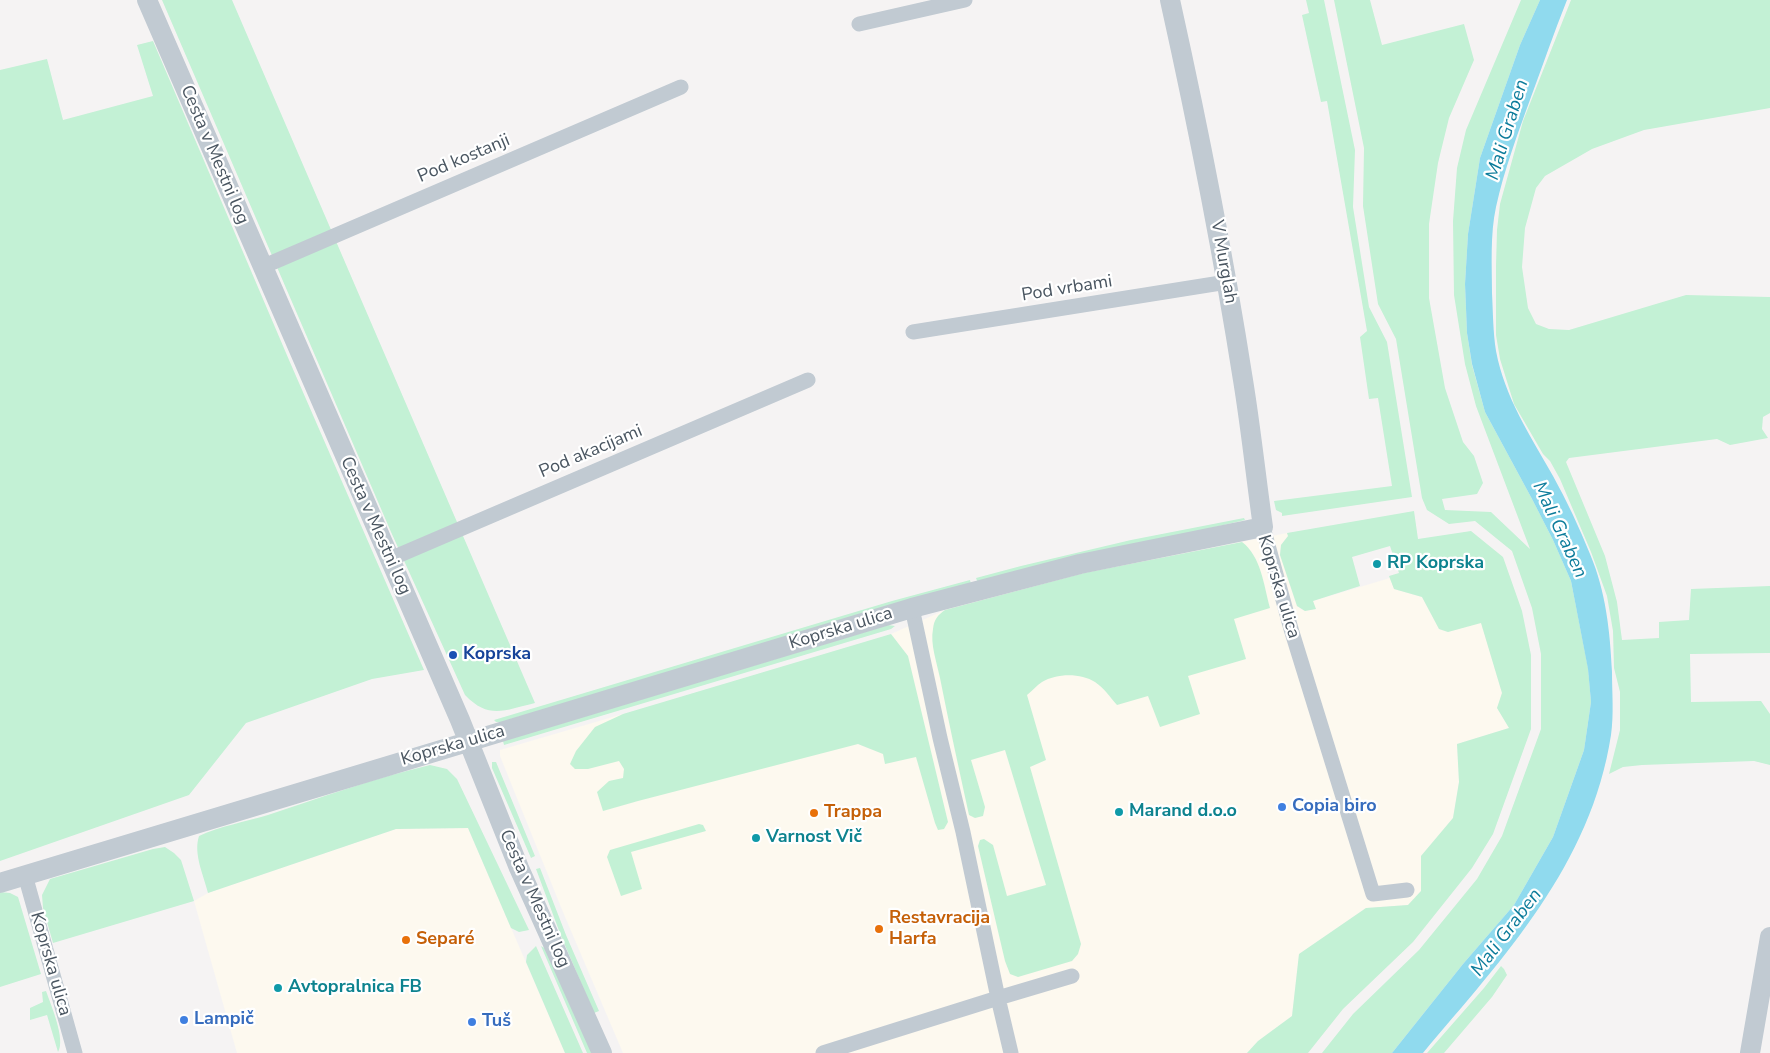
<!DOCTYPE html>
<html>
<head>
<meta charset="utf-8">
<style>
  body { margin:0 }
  canvas { display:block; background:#f5f3f3 }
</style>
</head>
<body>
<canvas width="1770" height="1053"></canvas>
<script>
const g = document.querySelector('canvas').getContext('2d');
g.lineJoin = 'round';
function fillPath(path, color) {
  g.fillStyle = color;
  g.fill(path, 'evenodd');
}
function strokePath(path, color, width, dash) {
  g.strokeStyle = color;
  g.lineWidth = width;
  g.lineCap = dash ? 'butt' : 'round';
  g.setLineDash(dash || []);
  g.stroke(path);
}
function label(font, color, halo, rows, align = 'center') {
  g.font = font + ' "Nunito Sans",sans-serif';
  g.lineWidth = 4.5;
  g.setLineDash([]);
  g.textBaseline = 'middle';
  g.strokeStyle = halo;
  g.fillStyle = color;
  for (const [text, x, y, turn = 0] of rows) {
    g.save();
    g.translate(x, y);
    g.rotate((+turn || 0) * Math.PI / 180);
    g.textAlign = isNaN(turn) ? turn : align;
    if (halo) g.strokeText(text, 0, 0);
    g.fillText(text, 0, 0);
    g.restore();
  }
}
fillPath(new Path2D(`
  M1287,533L1288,536L1281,545L1280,555L1297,606L1301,609L1305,611L1315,609L1313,601L1390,578L1394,589L1422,597L1439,629L1448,632L1481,622L1502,693L1497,708L1509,728L1457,744L1459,782L1453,818L1421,856V891L1408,905L1366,908L1299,954L1292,1016L1258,1041L1247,1053H623L563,912L500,756V750L623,714L858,744L870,749L908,656L891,634L945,610L1084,573Z
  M468,828L565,1053H237L194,901L208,893L396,829Z`), '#fdf9ef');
fillPath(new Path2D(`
  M162,0H232L535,703C505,710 489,720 465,695L391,532Z
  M1306,0H1324L1355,150L1353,207L1369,307L1387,342L1412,497L1282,516V513L1276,510L1274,501L1392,486L1378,398L1369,399L1360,337L1367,331L1327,101L1321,102L1302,15L1309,13Z
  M1334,0H1370L1382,45L1464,24L1474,60L1449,118L1438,163L1429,224V298L1445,388L1463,442L1474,456L1483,483L1477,494L1442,499L1445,510L1491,512L1530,549L1476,406L1465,364L1454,295L1453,221L1457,168L1466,130L1521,0H1540L1520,45L1480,158L1468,234L1465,284L1467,333L1472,365L1485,412L1532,499L1553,540L1571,581L1588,668L1591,702L1584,750L1553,837L1514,905L1463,964L1392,1053H1322L1353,1014L1419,950L1477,879L1502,836L1541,729V654L1532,608L1512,551L1475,521L1449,524L1427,510L1422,498L1396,339L1378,304L1363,206L1364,148Z
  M1571,0H1770V108L1644,130L1592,149L1545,176L1536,188L1525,228L1522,267L1528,308L1536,324L1549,329L1569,330L1686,295L1770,297V413L1763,417L1762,429L1768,438L1730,445L1717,439L1569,458L1566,462L1605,556L1617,602L1622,640L1659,638V622L1689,620L1691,589L1770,586V653L1690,654L1691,702L1761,701L1770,714V765L1754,761L1642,765L1623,767L1609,774L1620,730V692L1614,668L1613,631L1607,596L1591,552L1560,479L1550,461L1543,454L1514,404L1500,359L1496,335V266L1497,230L1500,204L1523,121Z
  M153,41L289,360L424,670L372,679L246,723L189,795L0,861V70L47,59L63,120L153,96L137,45Z
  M1414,511L1418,539L1471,531L1503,557L1522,611L1531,655V729L1493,834L1472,868L1413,942L1343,1009L1308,1053H1247L1258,1041L1292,1016L1299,954L1366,908L1408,905L1421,891V856L1453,818L1459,782L1457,744L1509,728L1497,708L1502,693L1481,623L1448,632L1439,629L1422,597L1394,589L1389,576L1399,573L1390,546L1352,557L1360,586L1313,601L1316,609L1305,611L1297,606L1280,555L1281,545L1288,536L1287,533Z
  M1244,518L1245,520L978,583L976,578L1021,566L1131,540Z
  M1242,542C1261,556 1264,586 1270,608L1234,619L1246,659L1188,676L1200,714L1160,727L1148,696L1117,705C1110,697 1104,688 1095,682C1081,673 1057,673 1042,682C1037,685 1032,691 1027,695L1046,760L1030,767L1081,944L1078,954L1072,961L1018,977L1010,974L1005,961L978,846L980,840L984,839L993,845L1007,896L1046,885L1005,750L971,760L985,807L983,816L975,818L969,815C959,769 949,724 940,678C937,663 930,644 933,629C934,619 938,615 945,610L1084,573Z
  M970,580L971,584L501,722H496L494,720L892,601Z
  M888,625L895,626L891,629L504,745L503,741Z
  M891,634L908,656L948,822L944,829L938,830L935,823L916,757L885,764L883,754L858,744L638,801L603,811L597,792L609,781L623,778L624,769L619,761L588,769H575L570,764L576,751L595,727L623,714Z
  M492,762H496L535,856L531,858L492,768Z
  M430,765L447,769L457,779L529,930L519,932L511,928L468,828L396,829L208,893C204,876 193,854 199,836C220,826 245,822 268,815C322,797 375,778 430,765Z
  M699,824L703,825L706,831L631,852L642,889L621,896L607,857L610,850Z
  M165,847L174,853L181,860L194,901L53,943L43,908L42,895L50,879L153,849Z
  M540,868L566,935L599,1011L594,1013L561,936L536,869Z
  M0,892L10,893L18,897L41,974L0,987Z
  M536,946L583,1053H565L526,962L527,955Z
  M541,946L546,949L592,1053H587Z
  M1501,966L1504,969L1507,975L1492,997L1444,1053H1427L1484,988Z
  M46,991C51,1005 66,1040 58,1052L47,1015L30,1020V1008L43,1002L42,992Z`), '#c3f1d5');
fillPath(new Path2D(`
  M1540,0H1567C1554,32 1543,65 1531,97C1518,133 1504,170 1496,207C1490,235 1492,265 1492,293C1493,312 1493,332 1496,351C1505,398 1530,435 1553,476C1567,501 1579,527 1590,554C1606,592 1610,631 1612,672C1612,693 1614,714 1611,735C1591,865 1504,957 1423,1053H1392L1463,964L1514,905L1553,837L1584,750L1591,702L1588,669L1571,581L1553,540L1532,499L1485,412L1472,364L1467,333L1465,284L1468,234L1480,158L1520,45Z`), '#90daee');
strokePath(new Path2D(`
  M859,24L965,0
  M262,267L681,87
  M913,332L1227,282
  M1263,527L1291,629L1373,894L1407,890
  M390,559L808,380
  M912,608L940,738L963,832L998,998L1011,1053
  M25,875L75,1053
  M823,1053L998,998L1072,976`), '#c1cad2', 15);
strokePath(new Path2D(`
  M147,0L460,720L519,868L602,1053
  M0,883L912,608L1080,564L1263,527C1256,478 1251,429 1243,380C1223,253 1198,126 1170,0
  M1750,1053L1770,937`), '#c1cad2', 20);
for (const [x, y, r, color] of [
  [1377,564,5,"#0f9aa8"],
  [453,655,5,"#1a4fb4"],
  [1282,807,5,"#3f7fe0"],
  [1119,812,5,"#0f9aa8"],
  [814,813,5,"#e8710a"],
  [756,838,5,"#0f9aa8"],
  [879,929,5,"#e8710a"],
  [406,940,5,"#e8710a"],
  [278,988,5,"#0f9aa8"],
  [184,1020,5,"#3f7fe0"],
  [472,1022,5,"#3f7fe0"]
]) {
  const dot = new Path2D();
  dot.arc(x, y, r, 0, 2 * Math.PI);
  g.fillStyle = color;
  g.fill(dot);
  strokePath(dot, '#fff', 2);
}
label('18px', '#4a5661', '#fff', [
  ["Cesta v Mestni log",214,155,67],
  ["Pod kostanji",464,159,-23],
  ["V Murglah",1223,262,80],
  ["Pod vrbami",1067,289,-9],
  ["Pod akacijami",591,452,-23],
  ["Cesta v Mestni log",375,526,66],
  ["Koprska ulica",1278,587,73],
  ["Koprska ulica",841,629,-17],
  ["Koprska ulica",453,746,-16],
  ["Cesta v Mestni log",534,899,66],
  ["Koprska ulica",50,964,74]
]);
label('bold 18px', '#0d838f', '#fff', [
  ["RP Koprska",1387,564],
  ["Marand d.o.o",1129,812],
  ["Varnost Vič",766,838],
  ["Avtopralnica FB",288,988]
], 'left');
label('bold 18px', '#164399', '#fff', [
  ["Koprska",463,655]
], 'left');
label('bold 18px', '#366cbe', '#fff', [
  ["Copia biro",1292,807],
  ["Lampič",194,1020],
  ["Tuš",482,1022]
], 'left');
label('bold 18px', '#c56008', '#fff', [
  ["Trappa",824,813],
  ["Restavracija",889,919],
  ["Harfa",889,940],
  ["Separé",416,940]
], 'left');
label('italic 19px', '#0c7c9b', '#fff', [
  ["Mali Graben",1508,130,-73],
  ["Mali Graben",1559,530,65],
  ["Mali Graben",1507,933,-53]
]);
</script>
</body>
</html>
